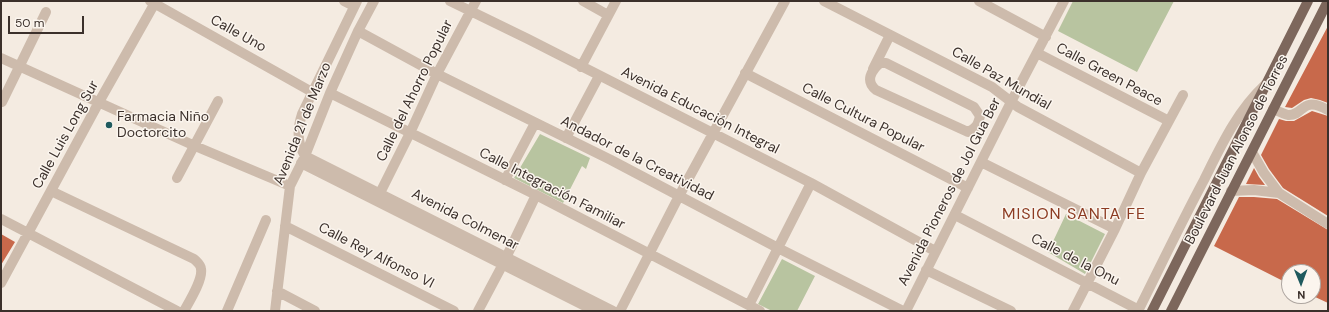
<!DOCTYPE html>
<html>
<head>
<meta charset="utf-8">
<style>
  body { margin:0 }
  #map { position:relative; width:1329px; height:312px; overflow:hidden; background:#f4ebe1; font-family:"DM Sans",sans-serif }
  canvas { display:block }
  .frame { position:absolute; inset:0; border:2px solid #3b302b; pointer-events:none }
  .north { position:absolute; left:1281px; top:264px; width:40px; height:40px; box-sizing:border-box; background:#fbf5ee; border:1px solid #aea6a0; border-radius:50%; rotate:179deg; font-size:11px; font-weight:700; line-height:16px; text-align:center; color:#3b302b }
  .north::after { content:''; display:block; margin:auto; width:14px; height:18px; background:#1f5a5e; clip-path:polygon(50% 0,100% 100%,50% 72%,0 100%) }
  .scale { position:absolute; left:8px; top:16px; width:76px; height:18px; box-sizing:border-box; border:2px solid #3b302b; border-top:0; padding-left:5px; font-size:12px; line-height:14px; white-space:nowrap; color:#3b302b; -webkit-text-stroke:3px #fbf5ee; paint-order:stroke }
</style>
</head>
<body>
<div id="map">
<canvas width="1329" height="312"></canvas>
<div class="frame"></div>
<div class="north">N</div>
<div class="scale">50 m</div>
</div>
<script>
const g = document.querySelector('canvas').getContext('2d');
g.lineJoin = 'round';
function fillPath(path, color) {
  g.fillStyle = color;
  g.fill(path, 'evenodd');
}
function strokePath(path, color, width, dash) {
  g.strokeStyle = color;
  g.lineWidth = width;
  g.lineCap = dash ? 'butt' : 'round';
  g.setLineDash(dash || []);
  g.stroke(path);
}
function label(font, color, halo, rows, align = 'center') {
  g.font = font + ' "DM Sans",sans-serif';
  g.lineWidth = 3;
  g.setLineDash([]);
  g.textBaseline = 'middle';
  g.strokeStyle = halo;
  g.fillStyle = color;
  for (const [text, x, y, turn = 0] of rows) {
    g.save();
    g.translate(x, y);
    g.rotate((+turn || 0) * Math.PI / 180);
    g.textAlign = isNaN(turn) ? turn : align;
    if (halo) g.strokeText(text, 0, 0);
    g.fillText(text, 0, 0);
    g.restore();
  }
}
fillPath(new Path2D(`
  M1073,1H1174L1137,72L1058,31Z
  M540,134L590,158L586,169L582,166L563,203L514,178Z
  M1066,214L1105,234L1085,274L1048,252Z
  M782,259L815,276L797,311H772L758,304Z`), '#b8c4a0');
fillPath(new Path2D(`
  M1328,26V103L1320,100L1311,98L1304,100L1292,108L1285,107Z
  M1312,111L1328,116V216L1283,188L1269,169L1261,155L1279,119L1286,121H1294Z
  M1254,168L1259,177L1265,185L1246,184Z
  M1239,197H1254L1277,199L1328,230V303L1313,296V272H1289V284L1214,246Z
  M1,234L15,242L1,265Z`), '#c8694b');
strokePath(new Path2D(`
  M150,1L312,92
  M344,1L354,6
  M357,1L302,114C297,129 297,143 305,156L613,311
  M450,1L528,39L811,183L935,251
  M583,1L608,15
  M824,1L992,87L1018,107L1141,173
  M979,1L1046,37
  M358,31L437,74L611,160L778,248L903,311
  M1037,53L1169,121
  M1,58L195,146L290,186
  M880,63H886L974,107L980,116C978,125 976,128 968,132L876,90C865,81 871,71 880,63Z
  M581,67L616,1
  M873,69L890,35
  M745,73L968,188
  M330,93L536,195L760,311
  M2,102L46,12
  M1273,109C1278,111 1284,114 1288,115C1305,116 1300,95 1328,110
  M566,138L599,76
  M1252,152L1264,173L1279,193L1328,224
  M981,162L1115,229
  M301,163L595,311
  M177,178L218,101
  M505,180L535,123
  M51,191L194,259C197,262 201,265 201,269C203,280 189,302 184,311
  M1231,191L1254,190L1279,193
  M380,193L410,133L437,74L476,1
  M955,215L1139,310
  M1,219L177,311
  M285,226L454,311
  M926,270L1011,311
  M1,283L99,102L156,1
  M277,291L315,311
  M749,305L811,183
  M227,311L266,220
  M275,311L290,186L305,156L330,93L358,31L374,1
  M478,311L503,264L536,195
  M620,311L679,196L785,1
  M906,311L1011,102L1064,1
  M1073,311L1115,229L1141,173L1183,95
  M1138,311C1160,267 1181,223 1204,180C1221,146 1237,111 1265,85`), '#cdbbac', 10);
strokePath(new Path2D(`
  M1152,311L1308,1
  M1171,311L1328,1`), '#7d675c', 10);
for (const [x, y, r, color] of [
  [109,125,4,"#1f5a5e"]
]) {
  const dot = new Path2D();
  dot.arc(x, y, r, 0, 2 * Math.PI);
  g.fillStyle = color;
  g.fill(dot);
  strokePath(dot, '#fbf5ee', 1.5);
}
label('14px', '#3b302b', '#fbf5ee', [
  ["Calle Uno",238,34,29],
  ["Calle Green Peace",1109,75,28],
  ["Calle Paz Mundial",1001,79,30],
  ["Calle del Ahorro Popular",415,91,-64],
  ["Avenida Educación Integral",700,111,27],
  ["Calle Cultura Popular",863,118,27],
  ["Avenida 21 de Marzo",303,124,-68],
  ["Calle Luis Long Sur",66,135,-61],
  ["Boulevard Juan Alonso de Torres",1237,150,-63],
  ["Andador de la Creatividad",637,159,27],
  ["Calle Integración Familiar",552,189,27],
  ["Avenida Pioneros de Jol Gua Ber",950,192,-63],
  ["Avenida Colmenar",465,220,27],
  ["Calle Rey Alfonso VI",376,256,27],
  ["Calle de la Onu",1075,260,27]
]);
label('14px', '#3b302b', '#fbf5ee', [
  ["Farmacia Niño",117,117],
  ["Doctorcito",117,133]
], 'left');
g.letterSpacing = '1px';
label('16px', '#8c3b22', '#fbf5ee', [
  ["MISION SANTA FE",1074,215]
]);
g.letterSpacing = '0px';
</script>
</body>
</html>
